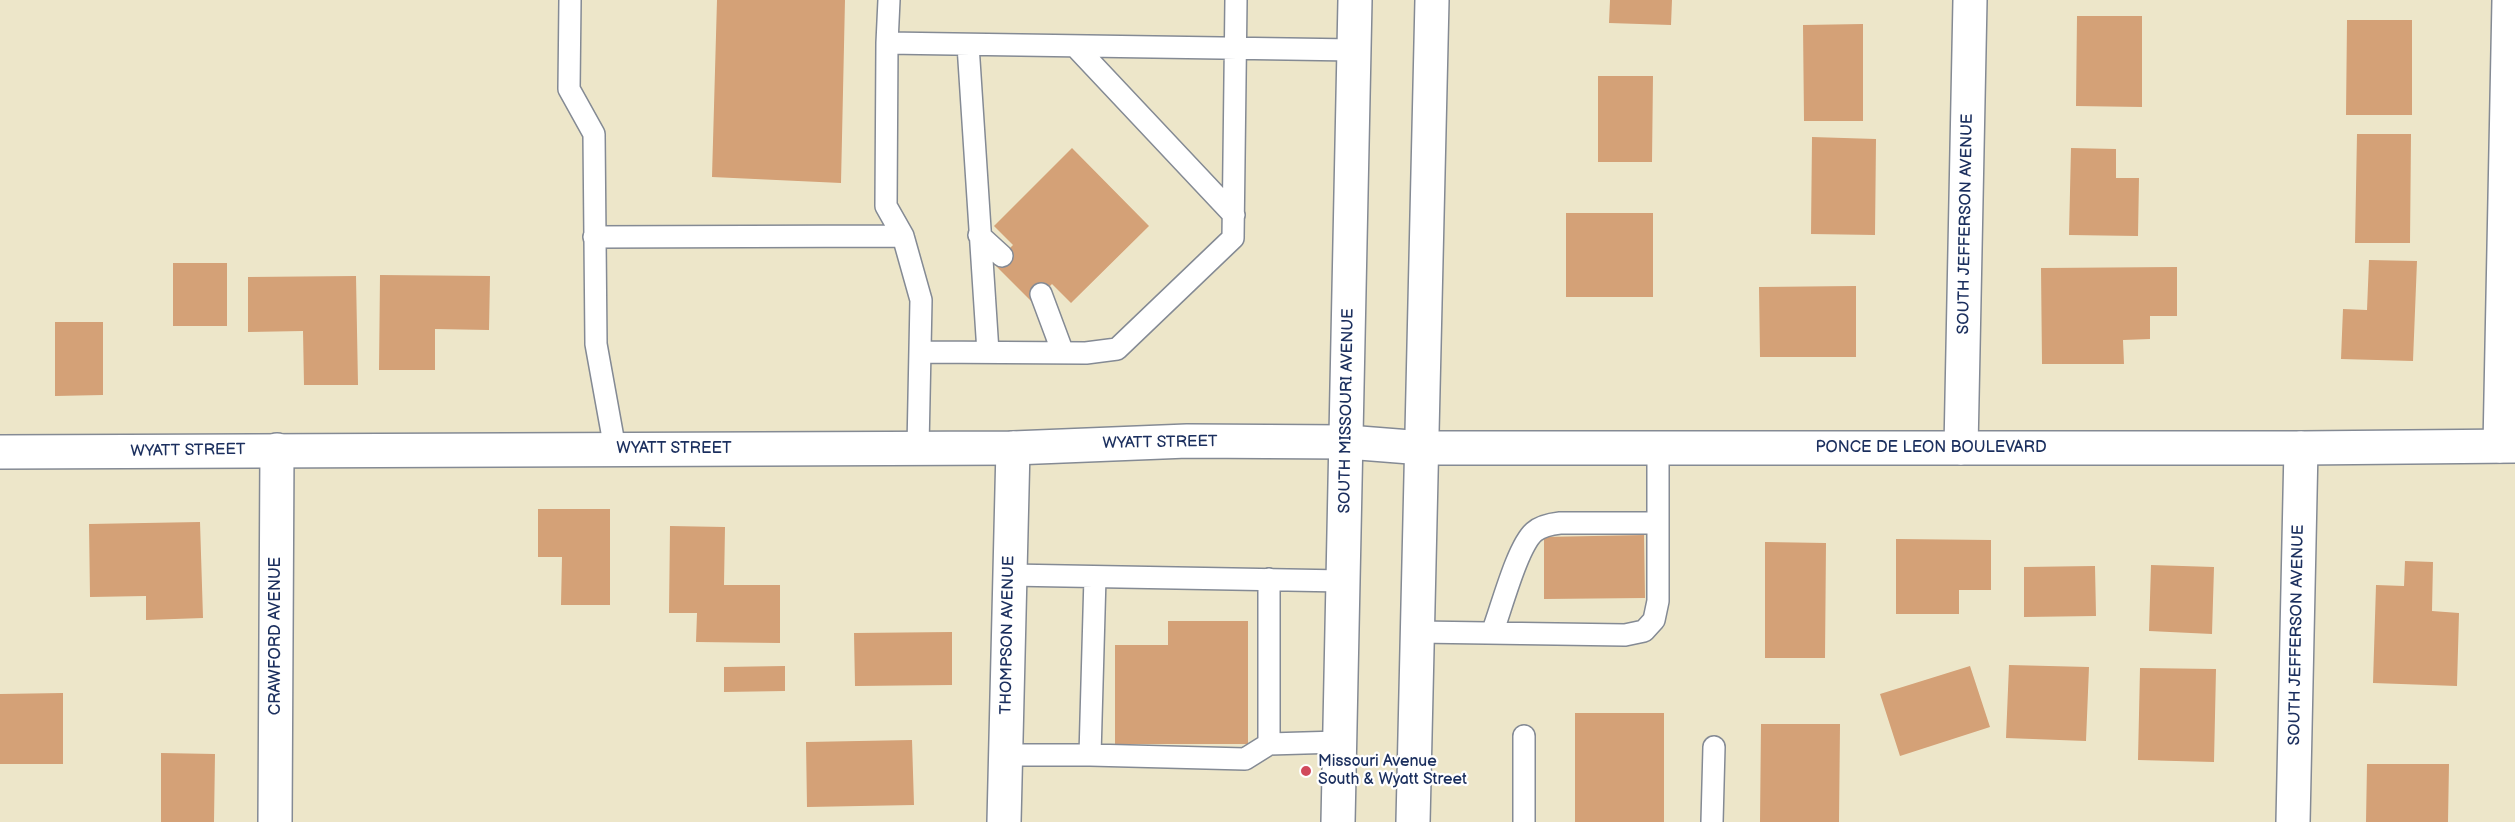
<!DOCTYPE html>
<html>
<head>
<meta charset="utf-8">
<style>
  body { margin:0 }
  canvas { display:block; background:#ede6c9 }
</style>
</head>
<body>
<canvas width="2515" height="822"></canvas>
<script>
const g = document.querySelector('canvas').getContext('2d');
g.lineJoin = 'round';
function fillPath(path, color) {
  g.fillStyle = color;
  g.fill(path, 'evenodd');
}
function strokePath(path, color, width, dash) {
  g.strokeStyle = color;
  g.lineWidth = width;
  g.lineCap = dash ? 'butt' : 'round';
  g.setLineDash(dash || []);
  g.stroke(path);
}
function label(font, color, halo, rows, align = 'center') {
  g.font = font + ' "Balsamiq Sans",sans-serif';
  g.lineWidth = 4.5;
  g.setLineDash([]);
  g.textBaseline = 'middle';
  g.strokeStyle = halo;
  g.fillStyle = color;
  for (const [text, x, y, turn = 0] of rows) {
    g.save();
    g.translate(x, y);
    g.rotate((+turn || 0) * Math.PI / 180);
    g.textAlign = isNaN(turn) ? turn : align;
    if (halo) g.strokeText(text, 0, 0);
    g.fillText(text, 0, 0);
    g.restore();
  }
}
fillPath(new Path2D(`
  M717,0H845L841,183L712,177Z
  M1610,0H1672L1671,25L1609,23Z
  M2077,16H2142V107L2076,106Z
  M2347,20H2412V115H2346Z
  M1863,24V121H1804L1803,25Z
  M1598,76H1653L1652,162H1598Z
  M2357,134H2411L2410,243H2355Z
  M1812,137L1876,139L1875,235L1811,234Z
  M1072,148L1149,226L1071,303L1052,284L1033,303L994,264L1013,245L994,226Z
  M2071,148L2116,149V178H2139L2138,236L2069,235Z
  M1566,213H1653V297H1566Z
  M2369,260L2417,261L2413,361L2341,359L2343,309L2367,310Z
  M173,263H227V326H173Z
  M2177,267V316H2150V339L2123,340L2124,364H2042L2041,268Z
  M380,275L490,276L489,330L435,329V370H379Z
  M356,276L358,385H304L303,331L248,332V277Z
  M1856,286V357H1760L1759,287Z
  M55,322H103V395L55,396Z
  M538,509H610V605H561L562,557H538Z
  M200,522L203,618L146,620V596L90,597L89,524Z
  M670,526L725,527L724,585H780V643L696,642L697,613H669Z
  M1644,535L1645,598L1544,599V537Z
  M1896,539L1991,540V590H1959V614H1896Z
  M1765,542L1826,543L1825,658H1765Z
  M2405,561L2433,562L2432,611L2459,613L2457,686L2373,683L2376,585L2404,586Z
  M2151,565L2214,567L2212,634L2149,631Z
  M2095,566L2096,616L2024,617V567Z
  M1168,621H1248V744H1115V645H1168Z
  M952,632V685L855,686L854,633Z
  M2009,665L2089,667L2086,741L2006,738Z
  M785,666V691L724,692V667Z
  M1970,666L1990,727L1900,756L1880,694Z
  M2140,668L2216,669L2214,762L2138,760Z
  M63,693V764H0V694Z
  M1575,713H1664V822H1575Z
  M1761,724H1840L1839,822H1760Z
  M912,740L914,805L807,807L806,742Z
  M161,753L215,754L214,822H161Z
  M2367,764H2449L2448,822H2366Z`), '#d4a177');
const lane = new Path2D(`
  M570,0L569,89L594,134L596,344L615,449
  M887,43L889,0
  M968,45L988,352
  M1075,46L1234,215
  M979,235L1002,256
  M594,237L903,236
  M1041,294L1063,353
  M920,352L1086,353L1117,349L1233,238L1236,0
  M918,447L921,300L903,236L886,206L887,43L1354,50
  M1010,575L1343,581
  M1269,579V744
  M1418,632L1625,635L1644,631L1654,620L1658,601V448
  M1492,633C1501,610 1517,547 1534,532C1541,526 1551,524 1560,523H1658
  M1005,755H1090L1095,577
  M1090,755L1245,759L1269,744L1339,742
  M1524,822V736
  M1712,822L1714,747`);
const street = new Path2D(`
  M2500,446L2509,0
  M1961,448L1970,0
  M275,822L277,450
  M1004,822L1013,448
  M2293,822L2301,448`);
const secondary = new Path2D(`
  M0,452L1013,448L1187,441L1347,442L1423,448H2301L2515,446`);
const primary = new Path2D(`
  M1338,822L1355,0
  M1413,822L1432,0`);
strokePath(lane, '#848a94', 24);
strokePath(street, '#848a94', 36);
strokePath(secondary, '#848a94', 36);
strokePath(primary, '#848a94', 36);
strokePath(lane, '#fff', 21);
strokePath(street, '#fff', 33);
strokePath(secondary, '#fff', 33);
strokePath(primary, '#fff', 33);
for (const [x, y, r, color] of [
  [1306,771,6,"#d1495b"]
]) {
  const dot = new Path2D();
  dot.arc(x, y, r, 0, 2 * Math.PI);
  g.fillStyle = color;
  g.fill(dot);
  strokePath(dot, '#fff', 2);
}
label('16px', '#1b2f5e', '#fff', [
  ["SOUTH JEFFERSON AVENUE",1966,224,-89],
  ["SOUTH MISSOURI AVENUE",1347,411,-89],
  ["WYATT STREET",1160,443,-1],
  ["PONCE DE LEON BOULEVARD",1931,448],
  ["WYATT STREET",674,449],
  ["WYATT STREET",188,451,-1],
  ["THOMPSON AVENUE",1008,635,-89],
  ["SOUTH JEFFERSON AVENUE",2297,635,-89],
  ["CRAWFORD AVENUE",276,636,-90]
]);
label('16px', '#1b2f5e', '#fff', [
  ["Missouri Avenue",1318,762],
  ["South & Wyatt Street",1318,780]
], 'left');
</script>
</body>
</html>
